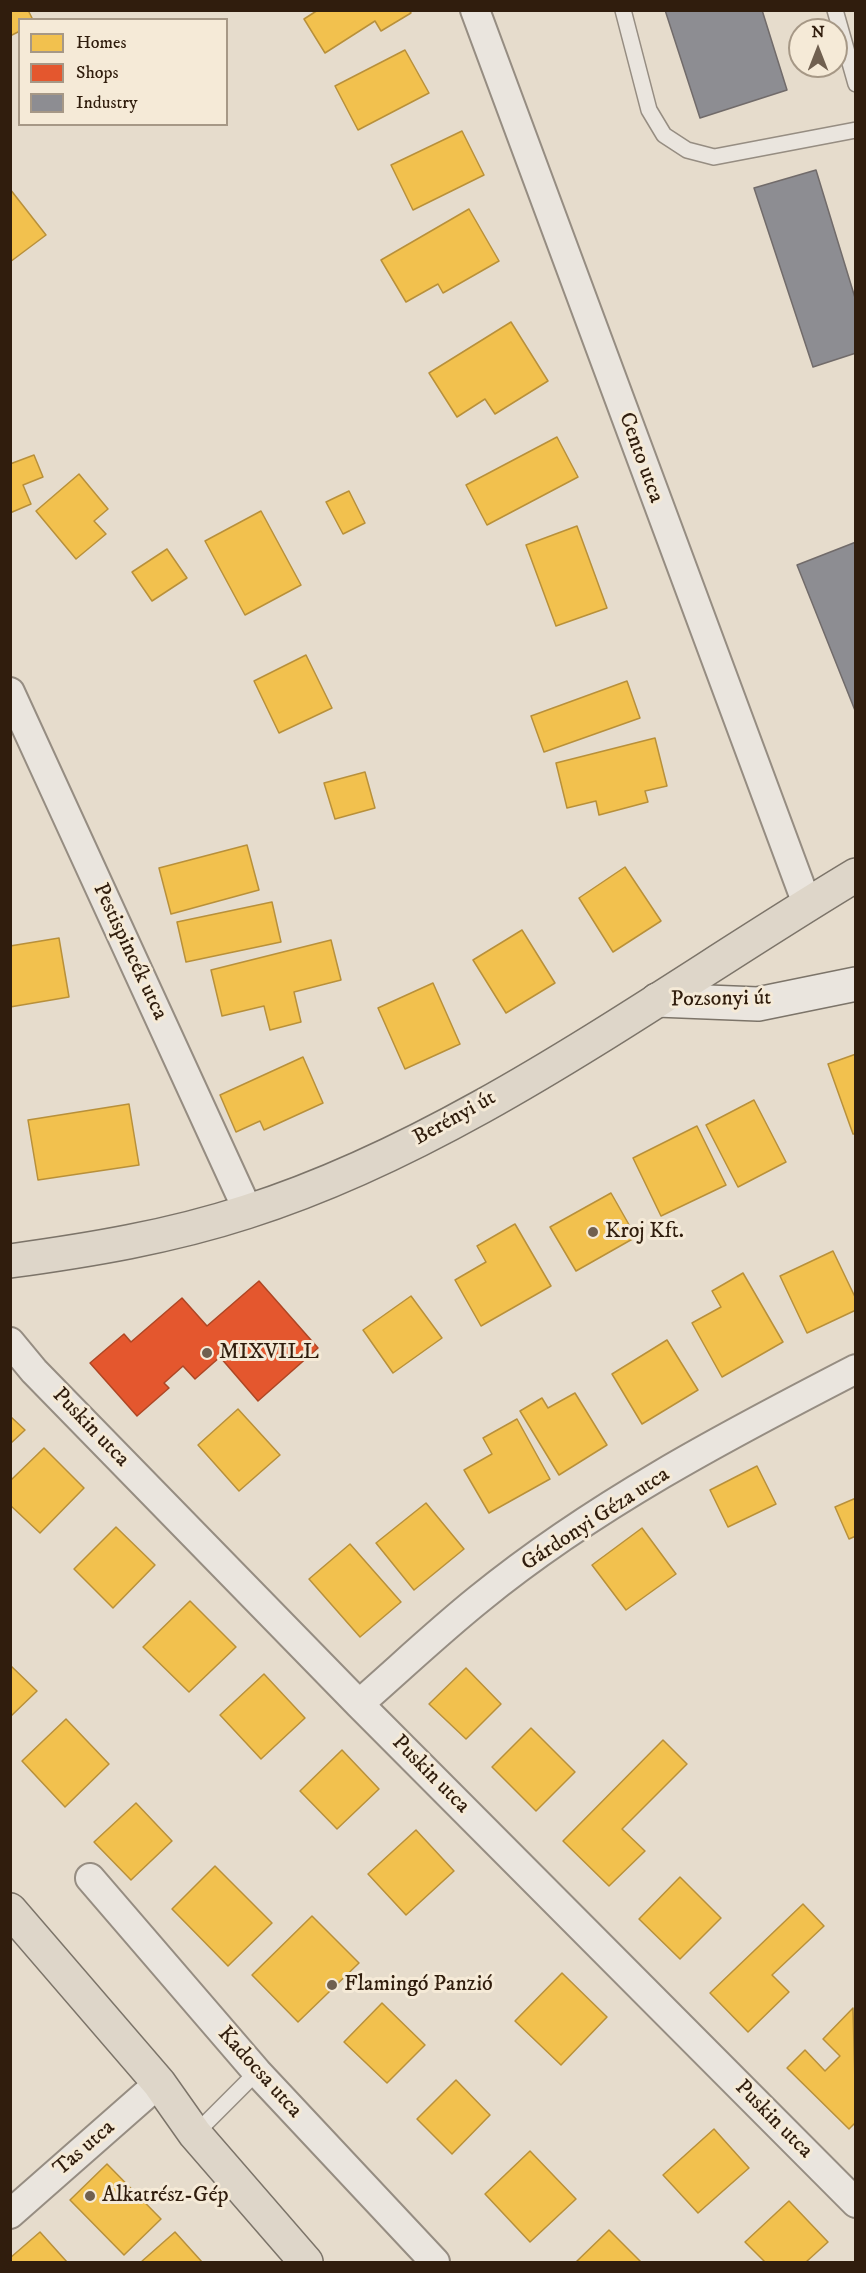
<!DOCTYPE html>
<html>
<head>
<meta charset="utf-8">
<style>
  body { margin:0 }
  #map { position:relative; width:866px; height:2273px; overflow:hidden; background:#e6dccc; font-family:"IM FELL DW Pica",serif }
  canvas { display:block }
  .frame { position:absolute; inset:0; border:12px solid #301d0d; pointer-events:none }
  .legend { position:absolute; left:18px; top:18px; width:210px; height:108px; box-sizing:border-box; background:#f5ead7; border:2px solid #a69886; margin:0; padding:8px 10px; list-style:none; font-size:18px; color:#301d0d }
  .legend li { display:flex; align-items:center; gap:12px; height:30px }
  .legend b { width:30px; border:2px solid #a69886 }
  .north { position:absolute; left:788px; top:18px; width:60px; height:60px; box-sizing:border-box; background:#f5ead7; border:2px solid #a69886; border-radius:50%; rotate:0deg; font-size:16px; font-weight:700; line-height:24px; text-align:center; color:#301d0d }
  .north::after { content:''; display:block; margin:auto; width:21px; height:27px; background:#706050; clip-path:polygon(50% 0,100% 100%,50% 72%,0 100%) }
</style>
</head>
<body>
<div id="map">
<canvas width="866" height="2273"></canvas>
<div class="frame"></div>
<ul class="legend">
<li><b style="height:16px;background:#f2c14e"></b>Homes</li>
<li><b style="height:16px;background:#e4572e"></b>Shops</li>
<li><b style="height:16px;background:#8d8d92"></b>Industry</li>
</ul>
<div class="north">N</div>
</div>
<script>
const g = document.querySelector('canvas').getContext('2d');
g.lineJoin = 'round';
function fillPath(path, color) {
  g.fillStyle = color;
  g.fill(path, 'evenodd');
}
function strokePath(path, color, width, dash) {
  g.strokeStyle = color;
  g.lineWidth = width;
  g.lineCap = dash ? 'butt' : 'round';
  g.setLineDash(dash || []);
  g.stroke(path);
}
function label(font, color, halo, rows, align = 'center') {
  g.font = font + ' "IM FELL DW Pica",serif';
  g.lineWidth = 6;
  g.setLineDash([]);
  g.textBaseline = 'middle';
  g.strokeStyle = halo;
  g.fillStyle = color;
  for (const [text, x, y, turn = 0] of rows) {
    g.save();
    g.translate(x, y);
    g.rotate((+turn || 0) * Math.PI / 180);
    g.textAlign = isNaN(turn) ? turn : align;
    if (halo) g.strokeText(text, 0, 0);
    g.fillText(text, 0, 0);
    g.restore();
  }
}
const homes = new Path2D(`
  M10,10H28L33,20H20V31L10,36Z
  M318,10H409L411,13L381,31L375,21L325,53L304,19Z
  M405,50L429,93L358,130L335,86Z
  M462,131L484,175L413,210L391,165Z
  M10,189L46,235L10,262Z
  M469,209L499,261L443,293L438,284L406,302L381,260Z
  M511,322L548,381L495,414L485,399L457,417L429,373Z
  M557,437L578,477L487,525L466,485Z
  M34,455L43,477L23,485L31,504L10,513V464Z
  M79,474L108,509L94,521L106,534L76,559L36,511Z
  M349,491L365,523L343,534L326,502Z
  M261,511L301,585L245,615L205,541Z
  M577,526L607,608L556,626L526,545Z
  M167,549L187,578L152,601L132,572Z
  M306,655L332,708L279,733L254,681Z
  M627,681L640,718L544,752L531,716Z
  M655,738L667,786L645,791L648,802L599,815L596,801L567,808L556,763Z
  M365,772L375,808L335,819L324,783Z
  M247,845L259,890L171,914L159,868Z
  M625,867L661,921L613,952L579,898Z
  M272,902L281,942L186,962L177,922Z
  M522,930L555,983L506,1013L473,960Z
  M59,938L69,997L10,1007V946Z
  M331,940L341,980L294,992L301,1022L270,1030L264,1006L222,1016L211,970Z
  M433,983L460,1044L405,1069L378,1008Z
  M856,1054V1134H853L828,1064Z
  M303,1057L323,1103L264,1130L260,1121L236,1132L220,1095Z
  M754,1100L786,1162L738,1187L706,1125Z
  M129,1104L139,1165L38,1180L28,1120Z
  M697,1126L726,1185L661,1216L633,1158Z
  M611,1193L636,1237L576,1271L550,1227Z
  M515,1224L551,1286L481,1326L455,1280L486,1262L477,1246Z
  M833,1251L856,1299V1310L807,1333L780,1276Z
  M743,1273L783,1342L722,1377L692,1323L721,1307L712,1291Z
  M411,1296L442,1338L393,1373L363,1330Z
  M667,1340L698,1390L642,1424L612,1374Z
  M575,1393L607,1445L559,1475L520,1411L542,1398L548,1408Z
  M238,1409L280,1455L239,1491L198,1445Z
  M10,1416L25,1430L10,1444Z
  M517,1419L550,1479L489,1513L464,1470L492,1454L483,1438Z
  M44,1448L84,1488L40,1533L10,1505V1481Z
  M757,1466L776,1504L728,1527L710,1490Z
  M856,1498V1536L849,1539L835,1507Z
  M426,1503L464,1549L414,1590L376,1543Z
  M116,1527L155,1565L113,1608L74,1569Z
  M642,1528L676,1574L626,1610L592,1565Z
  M350,1544L401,1602L360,1637L309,1579Z
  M190,1601L236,1647L189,1692L143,1647Z
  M10,1665L37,1691L10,1717Z
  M466,1668L501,1704L466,1739L429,1704Z
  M264,1674L305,1718L261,1759L220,1715Z
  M66,1719L109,1764L65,1807L22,1761Z
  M531,1728L575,1772L536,1811L492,1767Z
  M663,1740L687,1764L622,1829L645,1851L609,1886L563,1841Z
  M342,1750L379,1789L337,1829L300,1791Z
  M136,1803L172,1841L131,1880L94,1842Z
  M416,1830L454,1871L406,1915L368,1874Z
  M215,1866L272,1923L228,1966L172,1909Z
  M680,1877L721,1918L680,1959L639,1919Z
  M803,1904L824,1926L772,1975L789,1992L748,2032L710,1993Z
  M312,1916L359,1963L298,2022L252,1975Z
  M562,1973L607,2017L561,2065L515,2021Z
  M382,2003L425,2045L387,2083L344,2042Z
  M853,2008L856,2122L849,2129L787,2068L805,2050L825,2071L840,2056L823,2039Z
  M456,2080L490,2115L452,2154L417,2119Z
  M714,2129L749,2168L698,2213L663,2175Z
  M530,2151L576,2199L530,2242L485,2194Z
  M107,2164L161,2219L124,2255L70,2200Z
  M789,2201L828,2242L806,2262H765L745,2242Z
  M609,2230L641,2262H576Z
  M40,2232L67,2262H10V2258Z
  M175,2232L202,2262H141Z`);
fillPath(homes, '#f2c14e');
strokePath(homes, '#b8903a', 1.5);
const shops = new Path2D(`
  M259,1281L318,1348L258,1401L220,1357L195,1379L183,1366L164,1383L169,1388L137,1416L90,1363L124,1334L131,1342L182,1298L207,1326Z`);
fillPath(shops, '#e4572e');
strokePath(shops, '#ae4624', 1.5);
const industry = new Path2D(`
  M665,10H762L787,90L700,118Z
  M816,170L856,301V353L813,367L754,188Z
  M856,542V713L797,565Z`);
fillPath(industry, '#8d8d92');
strokePath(industry, '#716b6a', 1.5);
const lane = new Path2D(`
  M623,10L649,110L664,135L687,150L714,157L856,130
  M835,10L856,84
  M195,2134L257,2072`);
const street = new Path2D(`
  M475,10L807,904
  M10,692L248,1211
  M10,1342L34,1371L359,1704L856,2203
  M359,1704C399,1669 438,1632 479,1599C593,1506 726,1436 856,1369
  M90,1878L257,2072L435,2262
  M10,2214L159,2083`);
const secondary = new Path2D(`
  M657,1000L758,1004L856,984`);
const primary = new Path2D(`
  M10,1261C90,1250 169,1237 246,1212C463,1143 661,992 856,875
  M10,1910L159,2083L195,2134L306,2262`);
strokePath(lane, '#968d82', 18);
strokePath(street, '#968d82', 32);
strokePath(secondary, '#7c7469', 36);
strokePath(primary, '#7c7469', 36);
strokePath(lane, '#eae5de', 15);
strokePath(street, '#eae5de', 28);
strokePath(secondary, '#eae5de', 33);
strokePath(primary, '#ded6c9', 33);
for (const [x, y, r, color] of [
  [593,1232,6,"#706050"],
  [207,1353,6,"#706050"],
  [332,1985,6,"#706050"],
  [90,2196,6,"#706050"]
]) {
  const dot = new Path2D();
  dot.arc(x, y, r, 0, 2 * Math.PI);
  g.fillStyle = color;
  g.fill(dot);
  strokePath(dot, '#f5ead7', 2);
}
label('22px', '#301d0d', '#f5ead7', [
  ["Cento utca",640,458,70],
  ["Pestispincék utca",129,952,65],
  ["Pozsonyi út",721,1000,-1],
  ["Berényi út",455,1119,-29],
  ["Puskin utca",90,1428,46],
  ["Gárdonyi Géza utca",596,1520,-33],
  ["Puskin utca",430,1775,45],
  ["Kadocsa utca",259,2073,48],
  ["Puskin utca",773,2120,45],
  ["Tas utca",85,2149,-41]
]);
label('22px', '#301d0d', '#f5ead7', [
  ["Kroj Kft.",605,1232],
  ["MIXVILL",219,1353],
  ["Flamingó Panzió",344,1985],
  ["Alkatrész-Gép",102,2196]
], 'left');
</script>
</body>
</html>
